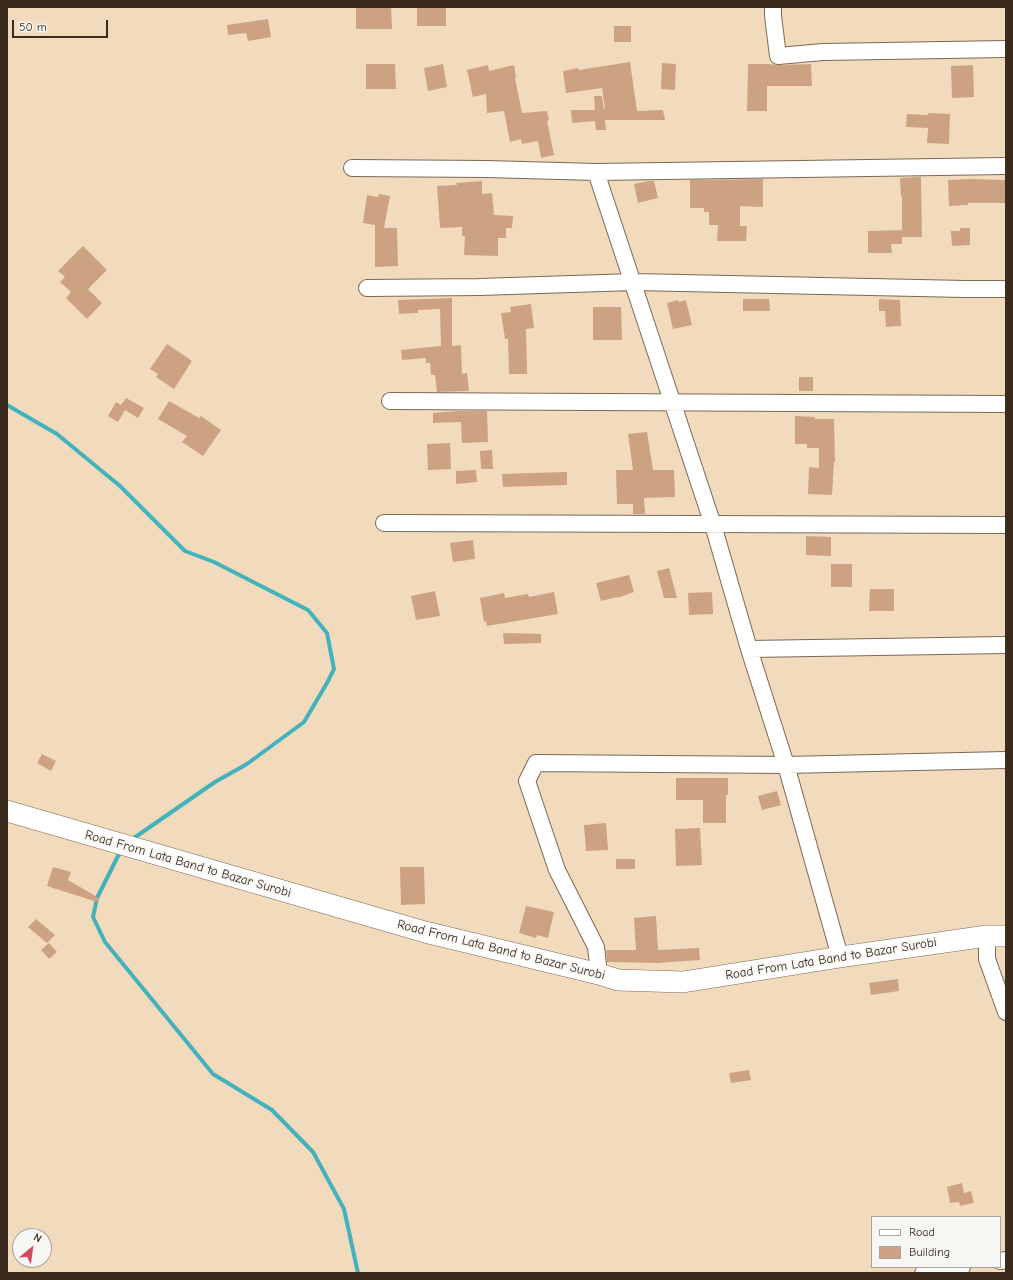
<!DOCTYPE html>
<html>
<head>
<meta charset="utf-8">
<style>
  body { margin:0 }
  #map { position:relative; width:1013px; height:1280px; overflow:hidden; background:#f2dbbc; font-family:"Comic Neue",sans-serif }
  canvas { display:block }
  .frame { position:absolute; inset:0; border:8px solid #3b2a1e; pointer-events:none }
  .legend { position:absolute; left:871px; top:1216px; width:130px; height:52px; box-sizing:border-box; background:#f6f6f2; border:1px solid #aba49d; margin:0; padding:5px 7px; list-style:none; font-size:12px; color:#3b2a1e }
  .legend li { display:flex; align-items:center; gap:8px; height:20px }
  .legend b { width:20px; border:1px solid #aba49d }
  .north { position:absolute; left:12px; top:1228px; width:40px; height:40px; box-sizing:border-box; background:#f6f6f2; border:1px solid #aba49d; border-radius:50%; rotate:29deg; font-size:11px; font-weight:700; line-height:16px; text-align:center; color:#3b2a1e }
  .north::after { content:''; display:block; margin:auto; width:14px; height:18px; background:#d1495b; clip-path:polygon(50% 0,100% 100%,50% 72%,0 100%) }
  .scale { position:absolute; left:12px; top:20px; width:96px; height:18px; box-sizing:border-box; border:2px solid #3b2a1e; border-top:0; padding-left:5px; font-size:12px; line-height:14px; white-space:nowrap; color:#3b2a1e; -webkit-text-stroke:3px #f6f6f2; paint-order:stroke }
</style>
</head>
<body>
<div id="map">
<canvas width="1013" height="1280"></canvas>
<div class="frame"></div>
<ul class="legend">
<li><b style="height:5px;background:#fff"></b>Road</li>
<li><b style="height:11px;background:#cca283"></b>Building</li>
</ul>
<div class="north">N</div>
<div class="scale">50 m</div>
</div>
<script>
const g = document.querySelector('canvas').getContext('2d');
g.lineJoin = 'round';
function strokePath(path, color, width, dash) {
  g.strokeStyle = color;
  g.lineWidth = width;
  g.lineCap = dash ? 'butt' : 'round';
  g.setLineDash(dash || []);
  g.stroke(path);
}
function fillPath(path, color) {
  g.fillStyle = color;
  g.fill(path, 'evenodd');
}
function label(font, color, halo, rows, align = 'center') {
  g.font = font + ' "Comic Neue",sans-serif';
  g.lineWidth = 3;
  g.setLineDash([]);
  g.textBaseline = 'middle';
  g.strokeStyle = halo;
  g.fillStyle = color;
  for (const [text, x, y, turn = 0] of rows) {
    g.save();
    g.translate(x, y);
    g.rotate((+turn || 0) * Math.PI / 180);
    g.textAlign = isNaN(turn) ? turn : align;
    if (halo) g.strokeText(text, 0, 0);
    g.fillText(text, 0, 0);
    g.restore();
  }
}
strokePath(new Path2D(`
  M7,405L57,434L120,486L185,551L214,562L308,610L327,633L334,669L327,683L304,722L247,764L215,782L131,840
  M121,850L97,898L93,917L105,942L213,1074L272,1110L313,1152L344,1209L358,1273`), '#43b2bd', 4);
fillPath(new Path2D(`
  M356,7H391L392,29H356Z
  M417,7H446V26H417Z
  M268,19L271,37L248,41L246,33L228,35L227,25Z
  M614,26H631V42H614Z
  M630,62L637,111L663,110L665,120H605L606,130H596L595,121L572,123L571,110H595L594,96H602L604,109H605L602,88L566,93L563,71L578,68L579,70Z
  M662,63L676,64L675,90L661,89Z
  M366,64H395L396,89H366Z
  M443,64L447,87L428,91L424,68Z
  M748,64H768L779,65L811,64L812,86H767V111H747Z
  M488,65L489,71L514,65L516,77L515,78L522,113L547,111L549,120L547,121L554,155L541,158L538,141L522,144L521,139L510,142L504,111L487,113L486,94L473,97L467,70Z
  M973,65L974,97L952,98L951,66Z
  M928,113L950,114L949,144L927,143L928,128L906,127L907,114L928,115Z
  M921,177L922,237H902V196H901L900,178Z
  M763,179V207L740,206V226H747L746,241H717L718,225H709V212H704V208H690V180Z
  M971,179L1006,180V203H968V205L949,206L948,180Z
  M482,181V194L492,193L494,215L513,216L512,228H506V238H498V256L464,255L465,236H462V227L440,228L437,186L457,185L456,183Z
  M649,181H654L658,198L638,203L634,184Z
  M379,194L390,196L384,228H397L398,266L375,267V225L363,223L367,195L378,197Z
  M960,228H970V245L952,246L951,231H960Z
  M902,230V244H891L892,253H868V231Z
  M83,246L107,270L88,289L102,303L87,319L66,298L71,292L60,282L65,277L58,271Z
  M452,298V346L461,345L462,374L467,373L469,391L437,392L435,375H431L430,363H426V358L402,360L401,350L441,346L440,309L418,310V313L399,314L398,300Z
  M743,299H769L770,311H743Z
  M879,299L900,300L901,326L886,327L885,311H879Z
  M678,300L679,302L686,300L692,325L673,329L667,303Z
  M531,304L534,328L526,329L527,374H509L508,339H505L501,313L511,312L510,307Z
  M593,307H621L622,340H593Z
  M167,344L192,361L174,389L156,377L158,374L150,369Z
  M799,377H813V391H799Z
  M126,398L144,408L138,418L125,410L118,422L108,416L116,402L121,405Z
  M169,401L199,418L201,416L221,430L203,456L182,442L187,436L158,419Z
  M459,411H487L488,442L462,443L461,422L433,423V413Z
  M795,416L815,417V419H834L835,462H834L832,495L808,494L809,467L819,468V448H807V444H795Z
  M647,432L653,470H674L675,497L644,498L645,514H633V504H617L616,470H633L628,434Z
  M450,443L451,469L428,470L427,444Z
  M492,450L493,469H481L480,451Z
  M476,470L477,482L456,484V471Z
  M567,472V485L503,487L502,474Z
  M806,536L831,537V556L806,555Z
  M473,540L475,559L453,562L450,543Z
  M831,564H852V587H831Z
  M669,568L677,598H664L657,571Z
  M629,575L634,592L617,598V597L601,601L596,583Z
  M870,589H894V611H869Z
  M435,591L440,616L416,620L411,596Z
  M554,592L558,614L487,626L486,621L484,622L480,598L504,593L505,598L528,594L529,597Z
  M712,592L713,614L689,615L688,593Z
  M503,633L541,634V643L504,644Z
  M42,754L56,761L51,771L37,763Z
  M676,778H728V795H726V823H703V800H676Z
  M777,791L781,805L762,810L758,796Z
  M606,823L608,850L586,851L584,825Z
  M700,828L702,865L676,866L675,829Z
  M616,859H635V869H616Z
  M53,867L71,872L68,880L99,898L97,902L47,886Z
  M400,867H424L425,904L401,905Z
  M526,906L554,912L548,938L537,935L536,938L519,933Z
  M656,916L658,950L699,948L700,960L657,963L607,962L606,950H636L634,918Z
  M36,919L55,935L47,943L28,927Z
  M49,943L57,952L49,959L41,950Z
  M898,979L899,991L871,995L869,983Z
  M749,1070L751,1080L731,1083L729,1073Z
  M962,1183L964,1193L971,1191L974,1203L960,1206L959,1202L950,1203L947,1187Z`), '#cca283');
const minor = new Path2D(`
  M773,7V16L778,56L823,52L1006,49
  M352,168L486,169L596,172L1006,166
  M596,172L713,525L749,649L786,765L840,957
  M367,288L479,287L634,282L965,289H1006
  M390,401L1006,404
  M384,523L1006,525
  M749,649L1006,645
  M987,936V959L1006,1012
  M599,974L596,947L557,870L527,781L536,763L786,765L1006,760
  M1000,1261L1006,1260
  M923,1273L962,1267`);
const major = new Path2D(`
  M7,811L425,932L599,974L618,980L683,982L840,957L987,936H1006`);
strokePath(minor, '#7b6855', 18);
strokePath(major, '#7b6855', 22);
strokePath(minor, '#fff', 16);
strokePath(major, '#fff', 21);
label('13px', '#3b2a1e', '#f6f6f2', [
  ["Road From Lata Band to Bazar Surobi",188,864,16],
  ["Road From Lata Band to Bazar Surobi",501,950,14],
  ["Road From Lata Band to Bazar Surobi",831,959,-9]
]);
</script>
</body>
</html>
